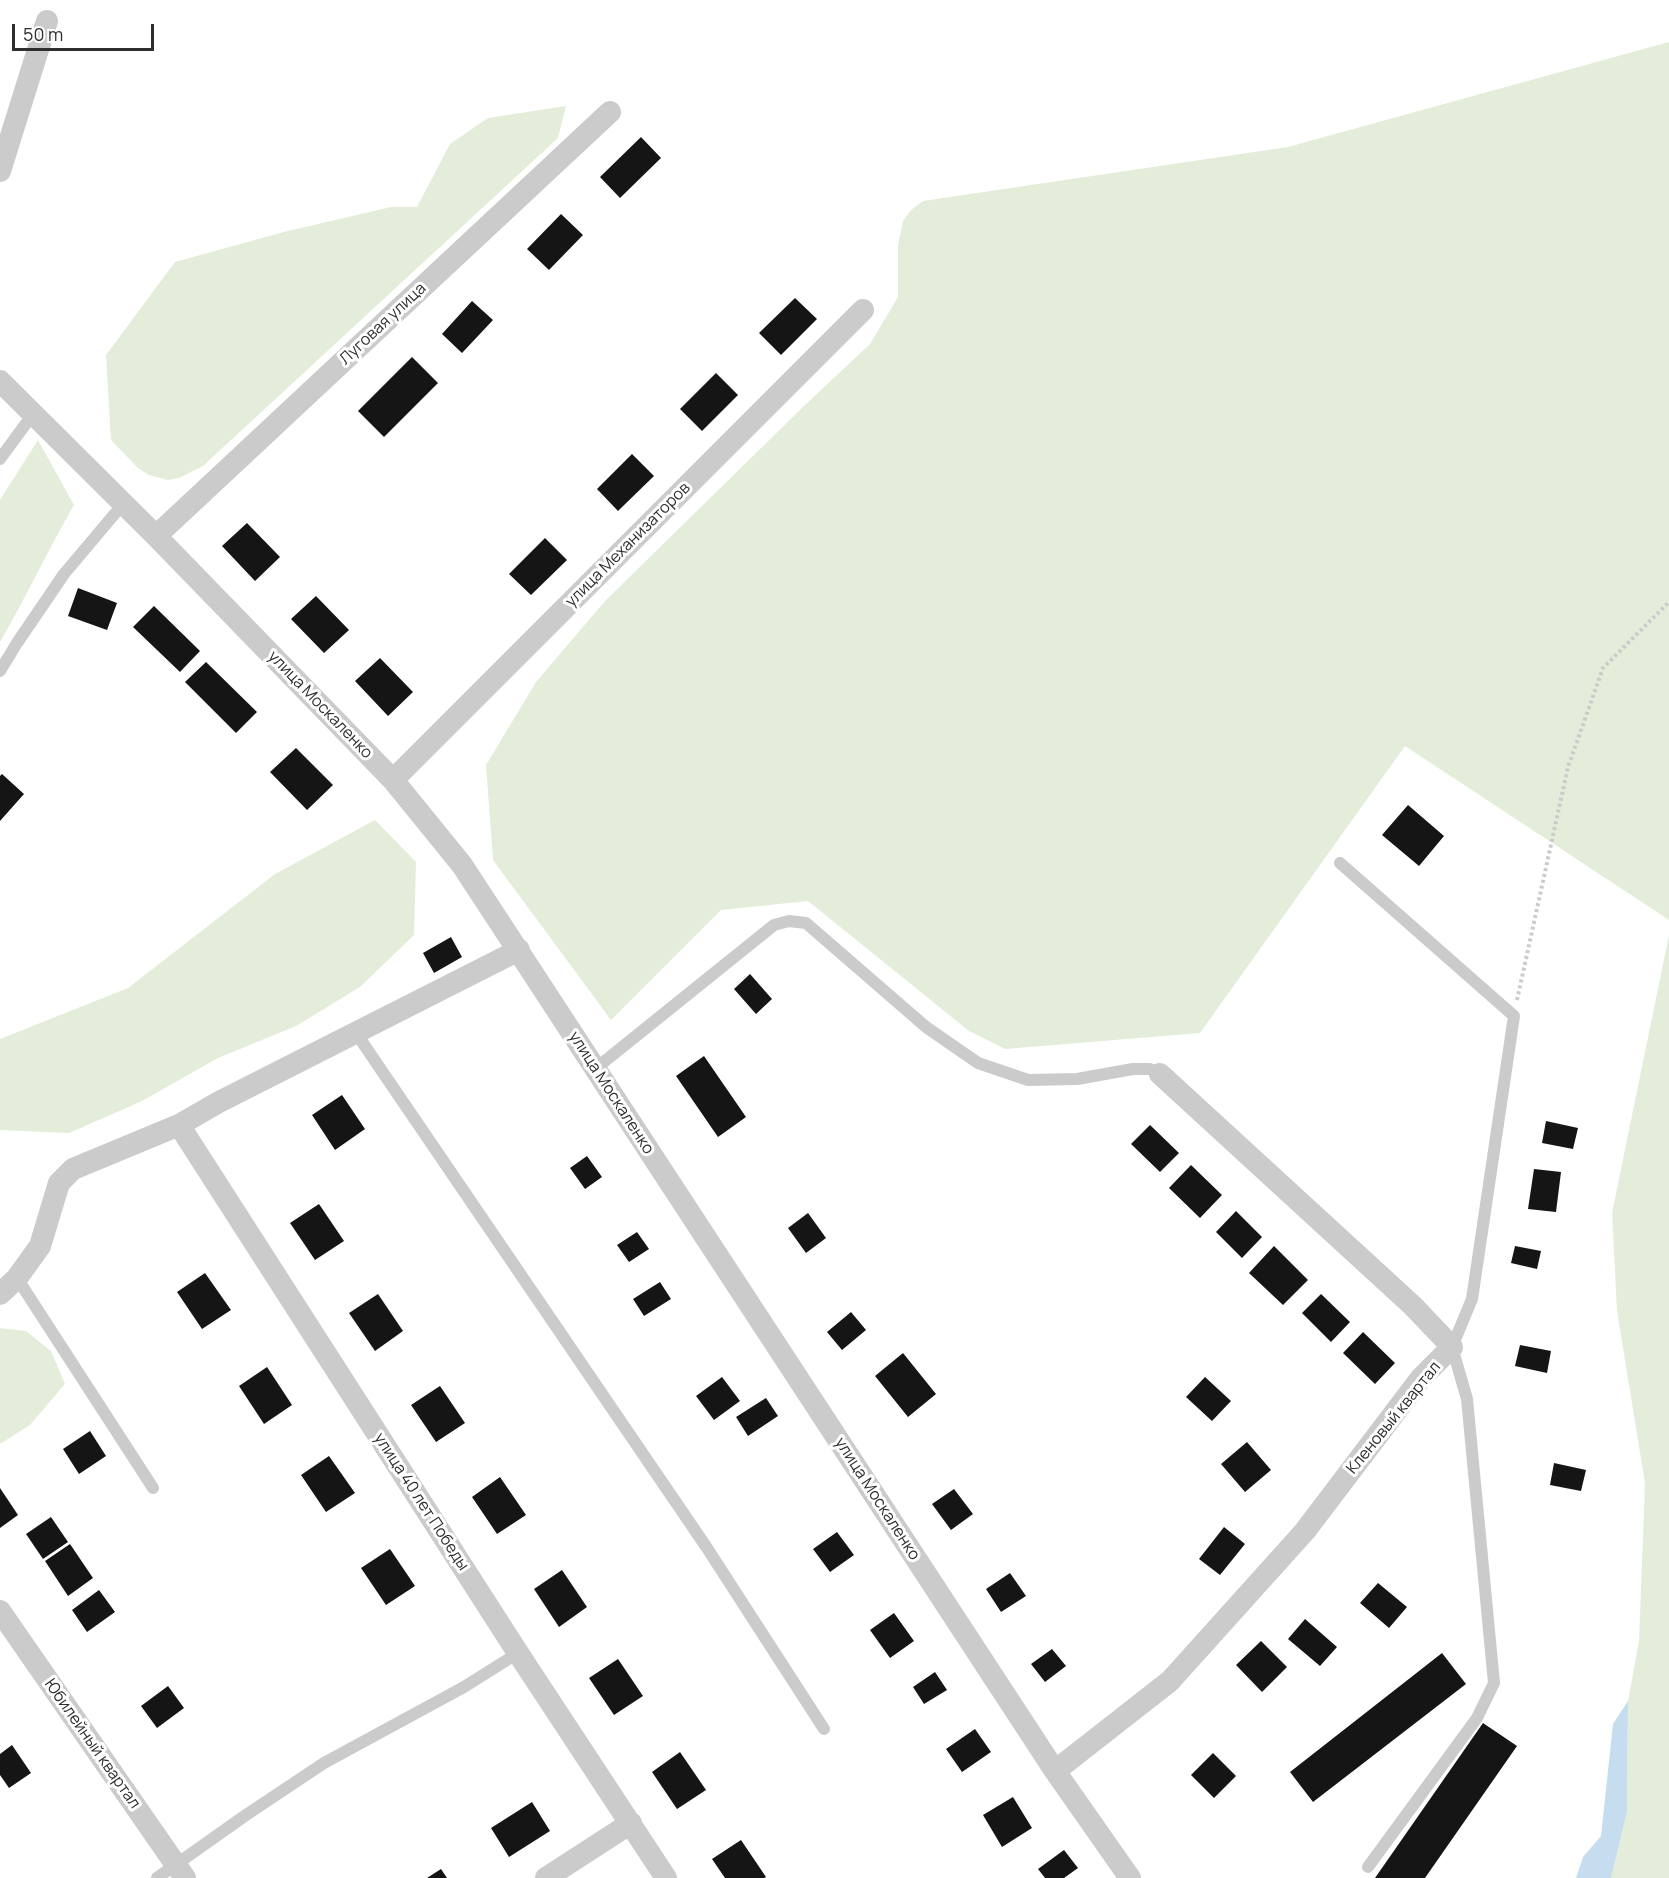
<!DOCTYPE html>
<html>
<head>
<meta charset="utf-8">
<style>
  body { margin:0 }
  #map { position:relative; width:1669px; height:1878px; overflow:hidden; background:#fff; font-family:Manrope,sans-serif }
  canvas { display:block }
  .scale { position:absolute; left:12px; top:24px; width:142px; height:27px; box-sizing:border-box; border:3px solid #2e2e2e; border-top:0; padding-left:8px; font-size:18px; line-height:21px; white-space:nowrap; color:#2e2e2e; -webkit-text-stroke:4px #fff; paint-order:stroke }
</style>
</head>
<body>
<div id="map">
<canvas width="1669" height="1878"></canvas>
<div class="scale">50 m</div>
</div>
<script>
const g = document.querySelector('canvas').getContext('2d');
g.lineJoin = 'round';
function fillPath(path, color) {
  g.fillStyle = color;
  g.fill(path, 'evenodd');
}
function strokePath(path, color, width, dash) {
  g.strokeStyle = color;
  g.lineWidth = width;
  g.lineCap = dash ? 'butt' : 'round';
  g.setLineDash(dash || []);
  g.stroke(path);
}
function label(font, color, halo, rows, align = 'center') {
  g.font = font + ' Manrope,sans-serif';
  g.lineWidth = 6;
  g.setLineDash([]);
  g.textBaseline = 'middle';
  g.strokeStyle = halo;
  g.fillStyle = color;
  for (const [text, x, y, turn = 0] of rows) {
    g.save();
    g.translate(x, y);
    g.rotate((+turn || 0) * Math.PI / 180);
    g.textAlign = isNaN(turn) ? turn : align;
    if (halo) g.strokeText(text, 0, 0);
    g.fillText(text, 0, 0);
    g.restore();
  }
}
fillPath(new Path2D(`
  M1669,42V920L1405,746L1200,1033L1005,1049L969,1031L808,901L721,910L611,1020L493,860L486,765L536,682L605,601L804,406L870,344L898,297V245L903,221L911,210L923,201L1288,147Z
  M566,106L558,138L203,466L179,478L168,480L149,475L138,468L111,440L106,355L175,262L284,232L391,207H417L450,144L488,118Z
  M38,440L74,505C48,550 26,597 0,642V500Z
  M375,820L416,862L414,935L360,987L296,1026L218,1058L142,1101L69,1133L0,1130V1039L128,988L275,874Z
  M1669,935V1878H1611L1627,1812L1628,1701L1639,1641L1645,1483L1617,1311L1612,1213Z
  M0,1328L26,1331L51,1351L65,1384L30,1425L0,1444Z`), '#e4edda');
fillPath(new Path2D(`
  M1628,1701L1627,1812L1611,1878H1576L1583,1857L1601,1836L1613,1724Z`), '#c5ddee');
fillPath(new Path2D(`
  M641,137L661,158L620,198L600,177Z
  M561,214L583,235L549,270L527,249Z
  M795,298L817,319L781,355L759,333Z
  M472,301L493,320L462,353L442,334Z
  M412,357L438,383L384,437L358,411Z
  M716,373L738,395L702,431L680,409Z
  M632,454L654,476L618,511L597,489Z
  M247,523L280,557L255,581L222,546Z
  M545,538L567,560L531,595L509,574Z
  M78,588L117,603L107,630L68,616Z
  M316,596L349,630L324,653L291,619Z
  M154,606L200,651L180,672L133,627Z
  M380,658L413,692L388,716L355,681Z
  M206,662L257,712L236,733L185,682Z
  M296,748L333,785L307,810L270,772Z
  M2,774L24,794L0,821V776Z
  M1408,805L1444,836L1419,866L1382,835Z
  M451,937L462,957L434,973L423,953Z
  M750,974L772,999L756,1014L734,989Z
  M704,1056L746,1117L718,1137L676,1076Z
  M342,1095L365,1129L335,1150L312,1115Z
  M1546,1121L1578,1128L1573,1149L1542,1143Z
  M1150,1125L1179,1153L1160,1172L1131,1144Z
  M587,1156L602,1177L585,1189L570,1168Z
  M1191,1165L1222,1195L1200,1218L1169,1188Z
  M1534,1169L1561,1172L1556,1212L1528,1209Z
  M319,1204L344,1241L315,1260L290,1223Z
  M1236,1211L1262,1237L1242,1258L1216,1232Z
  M808,1213L826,1238L806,1253L788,1228Z
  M637,1232L649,1249L629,1262L617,1245Z
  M1274,1246L1308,1280L1283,1305L1249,1273Z
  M1515,1246L1541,1251L1537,1269L1511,1263Z
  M205,1273L231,1310L202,1329L177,1292Z
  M660,1282L671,1299L644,1316L633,1299Z
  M378,1294L403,1331L375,1351L349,1313Z
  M1321,1294L1350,1322L1331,1342L1302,1313Z
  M851,1312L866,1330L842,1350L827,1332Z
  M1363,1332L1395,1363L1375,1384L1343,1353Z
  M1520,1345L1551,1351L1547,1373L1515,1366Z
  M903,1353L936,1394L908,1417L875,1376Z
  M267,1367L292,1405L264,1424L239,1386Z
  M722,1377L740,1401L714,1420L696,1396Z
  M1205,1377L1231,1401L1212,1421L1186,1397Z
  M440,1386L465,1423L436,1442L411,1405Z
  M766,1398L778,1416L748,1436L736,1417Z
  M90,1431L106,1456L79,1474L63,1449Z
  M1247,1442L1271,1470L1245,1492L1221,1464Z
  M329,1456L355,1493L326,1512L301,1475Z
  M1554,1463L1586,1470L1581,1491L1550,1485Z
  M500,1477L526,1515L497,1534L472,1497Z
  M0,1488L18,1515L0,1528Z
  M954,1489L973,1514L951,1530L932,1504Z
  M51,1517L68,1542L43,1559L26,1534Z
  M1224,1527L1245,1544L1220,1575L1199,1559Z
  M837,1532L854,1555L830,1572L813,1549Z
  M70,1544L93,1578L68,1596L45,1561Z
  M390,1549L415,1586L386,1605L361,1568Z
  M562,1570L587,1607L559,1627L534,1589Z
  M1010,1573L1026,1596L1001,1612L986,1589Z
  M1378,1583L1407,1607L1389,1628L1360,1603Z
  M99,1590L115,1612L87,1632L72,1610Z
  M894,1613L914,1641L890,1658L870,1630Z
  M1305,1619L1337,1647L1320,1666L1288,1639Z
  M1261,1641L1287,1667L1262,1692L1236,1665Z
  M1052,1649L1066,1666L1045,1682L1031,1664Z
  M1442,1653L1466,1684L1313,1802L1290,1772Z
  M618,1659L643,1696L614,1715L589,1678Z
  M935,1672L947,1690L924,1704L913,1687Z
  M168,1686L184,1708L157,1728L141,1706Z
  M1483,1723L1517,1746L1425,1878H1375Z
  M975,1729L991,1752L962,1772L946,1749Z
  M12,1745L31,1773L9,1788L0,1775V1754Z
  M680,1752L706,1790L677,1809L652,1772Z
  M1213,1753L1236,1776L1214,1798L1191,1775Z
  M1013,1797L1032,1828L1002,1847L983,1815Z
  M532,1802L550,1831L509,1857L491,1828Z
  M741,1840L766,1877L764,1878H725L712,1859Z
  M1064,1850L1078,1868L1064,1878H1045L1038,1869Z
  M441,1869L447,1878H427Z`), '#151515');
strokePath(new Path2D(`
  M1517,1000L1568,767L1603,668L1669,602`), '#cbcbcb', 4, [3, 3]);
strokePath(new Path2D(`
  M0,459L33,414
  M0,671L17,643L64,574L123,504
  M1340,863L1514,1016L1472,1299L1452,1347L1467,1399L1494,1683L1477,1718L1368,1867
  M356,1033L707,1548L824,1729
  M595,1069L774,925L789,921L806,923L926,1027L978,1063L1028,1080L1077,1079L1133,1069H1150L1160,1074
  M17,1278L153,1488
  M157,1878L246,1815L324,1763L464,1687L518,1653`), '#cbcbcb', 12);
strokePath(new Path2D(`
  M0,171L47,21
  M0,381L156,536L393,780L462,865L1055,1771L1130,1878
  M156,536L610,112
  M393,780L863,310
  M179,1125L518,1653L666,1878
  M0,1294L17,1278L40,1246L59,1183L73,1169L179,1125L219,1102L519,950
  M0,1611L185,1878
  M1055,1771L1170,1681L1305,1531L1421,1378L1452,1347L1413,1306L1160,1074
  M546,1878L631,1823`), '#cbcbcb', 22);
label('16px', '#2e2e2e', '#fff', [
  ["Луговая улица",383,324,-43],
  ["улица Механизаторов",628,545,-45],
  ["улица Москаленко",320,705,46],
  ["улица Москаленко",611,1093,57],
  ["Кленовый квартал",1394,1418,-51],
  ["улица Москаленко",877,1499,57],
  ["улица 40 лет Победы",421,1502,57],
  ["Юбилейный квартал",92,1744,55]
]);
</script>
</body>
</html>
